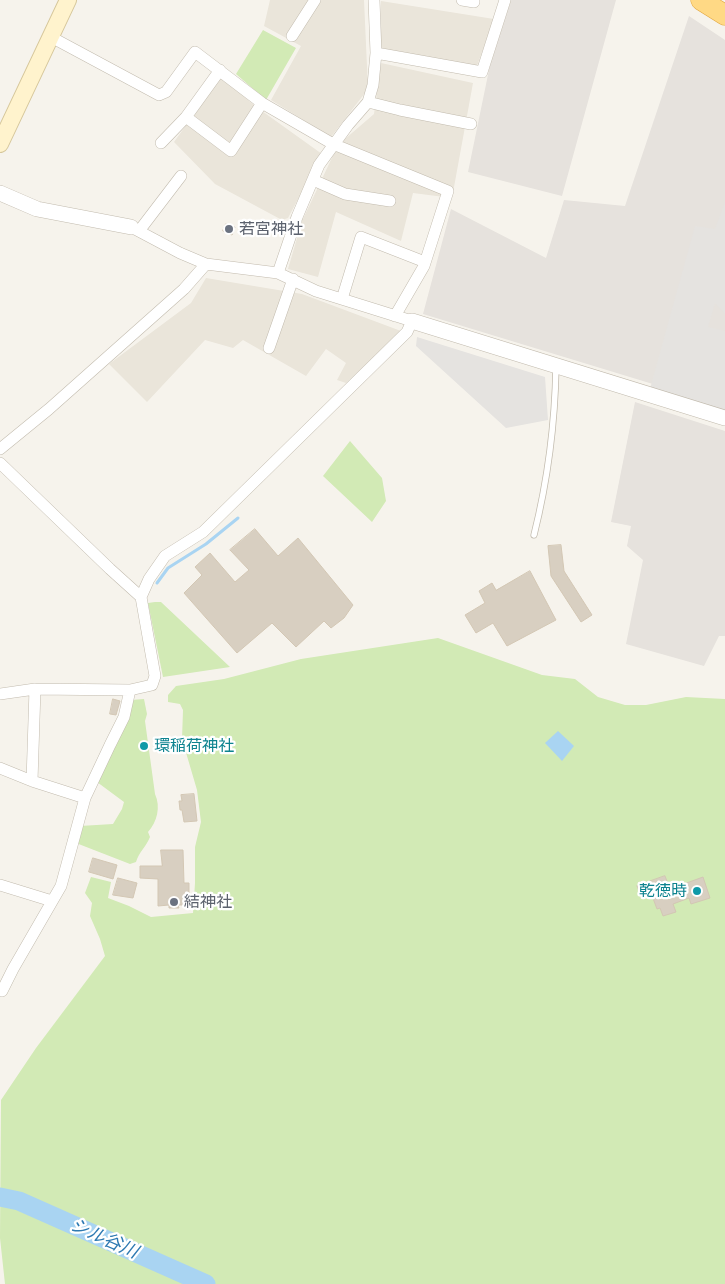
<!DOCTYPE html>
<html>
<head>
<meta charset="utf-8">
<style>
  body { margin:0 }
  canvas { display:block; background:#f6f3ec }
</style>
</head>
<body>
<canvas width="725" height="1284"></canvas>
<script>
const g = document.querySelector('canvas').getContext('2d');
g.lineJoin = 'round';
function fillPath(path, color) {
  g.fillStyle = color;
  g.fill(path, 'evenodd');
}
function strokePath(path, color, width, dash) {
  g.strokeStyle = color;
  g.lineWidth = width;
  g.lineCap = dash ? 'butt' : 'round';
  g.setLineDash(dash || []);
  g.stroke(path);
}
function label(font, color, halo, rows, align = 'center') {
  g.font = font + ' Rubik,"Noto Sans JP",sans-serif';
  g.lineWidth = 4.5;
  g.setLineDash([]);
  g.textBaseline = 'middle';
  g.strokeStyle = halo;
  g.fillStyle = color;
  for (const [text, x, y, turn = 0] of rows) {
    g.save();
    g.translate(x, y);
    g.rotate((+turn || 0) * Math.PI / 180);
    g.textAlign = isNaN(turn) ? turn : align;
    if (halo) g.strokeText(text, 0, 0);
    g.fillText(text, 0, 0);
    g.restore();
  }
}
fillPath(new Path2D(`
  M270,0H364L368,89L331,137L271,100L301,46L264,26Z
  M381,1L494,19L477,66L381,48Z
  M381,63L473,83L452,198L413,193L401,241L336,212L318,277L288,269L302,221L338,145L374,114Z
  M221,77L255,106L322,154L288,218L282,220L215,184L174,142Z
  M206,278L302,294L401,331L346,383L337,380L346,363L326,349L306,376L243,340L233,348L205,340L147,402L109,364L191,303Z`), '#eae5da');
fillPath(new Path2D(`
  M511,0H616L562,196L468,172L490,65Z
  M689,16L725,40V406L423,314L451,209L546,258L564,200L625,206Z
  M635,402L725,431V636H719L704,666L626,644L643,560L627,546L631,526L611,522Z`), '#e6e2dd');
fillPath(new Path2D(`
  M263,30L296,48L266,100L236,74Z
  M350,441L382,478L386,501L372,522L323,476Z
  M155,602H161L230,667L163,677L148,603Z
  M438,638L542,675L575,679L598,697L625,705H646L686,697L725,699V1284H5L0,1238L1,1100L36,1048L105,956L100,939L90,916L92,903L85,893L91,877L111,882L108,898L129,906L151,917L193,913L195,883V847L201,822L197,790L182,739L183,710L180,704L168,702V695L176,686L224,679L301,659Z
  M144,699L147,714L145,721L155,794C161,807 157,822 148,832L150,837C146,847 139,852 136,862L130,864L76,843L80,826L113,824L122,809L124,802L97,782L131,700Z`), '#d2eab5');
fillPath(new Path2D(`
  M725,202V314L715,303L708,327L725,331V411L650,389L695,226L715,229Z
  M417,337L545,377L548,420L506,428L416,346Z`), '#e5e3e0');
fillPath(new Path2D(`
  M558,731L574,746L562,761L545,743Z`), '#a9d4f2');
strokePath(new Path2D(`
  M157,583L168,568L206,544L238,518`), '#a9d4f2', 3);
strokePath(new Path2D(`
  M0,1197L19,1201L206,1284`), '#a9d4f2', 19);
const building = new Path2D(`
  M226,224L235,227L232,235L223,231Z
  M255,529L278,556L298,538L353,605L344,618L331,628L324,621L296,647L272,623L237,653L184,593L202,575L195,567L210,553L235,582L249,570L230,550Z
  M561,545L564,571L592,615L581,622L551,576L548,546Z
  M530,571L556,620L507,646L493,623L476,633L465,615L485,603L479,591L492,583L496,590Z
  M113,699L120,701L116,715L110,714Z
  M194,794L197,821L184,822L182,810H180L179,801H182L181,795Z
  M161,850H183L184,883H189V905H178L179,908H169V905L158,906V879L140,878V866H162Z
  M93,858L117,865L113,879L89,872Z
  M665,876L670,889L703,877L710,898L691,904L689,898L673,904L676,912L663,916L660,908L657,909L651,893L641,896L637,886Z
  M118,878L137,883L133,898L113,895Z`);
fillPath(building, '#d8cfc1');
strokePath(building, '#d3c7b4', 1);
const service = new Path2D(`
  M534,535C548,479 555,424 556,366`);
const minor = new Path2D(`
  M462,0L474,2V0
  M292,36L315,0
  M51,37L159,95L166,92L195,52L262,103L333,144L448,191L424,266L395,316
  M376,53L482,72L505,0
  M368,102L400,110L471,124
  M186,117L220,70
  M161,143L186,117L231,151L262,103
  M313,180L345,194L390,201
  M139,231L181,176
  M278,273L297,217L319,165L348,125L368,102L373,85L376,53L374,0
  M342,299L361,237L425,262
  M269,348L293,279
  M0,449L49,409L184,289L206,264
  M0,463L110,569L141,597
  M0,694L35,689L130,690L152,685L155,676L141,597L149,579L165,556L203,532L407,332L412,321L316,291L278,273L206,264L180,253L131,227
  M0,768L32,781L35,689
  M32,781L85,798
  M0,885L52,901
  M0,990L2,991L13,969L61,886L85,798L110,745L124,717L130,690`);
const tertiary = new Path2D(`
  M0,193L37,209L131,227
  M412,321L725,418`);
const secondary = new Path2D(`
  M0,144L68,0`);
const trunk = new Path2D(`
  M701,0L725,15`);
strokePath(service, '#c2bbae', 7);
strokePath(minor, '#c2bbae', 12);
strokePath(tertiary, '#c2bbae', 16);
strokePath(secondary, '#d6c79b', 18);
strokePath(trunk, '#e0a43c', 21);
strokePath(service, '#fff', 5.5);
strokePath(minor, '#fff', 11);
strokePath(tertiary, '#fff', 15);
strokePath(secondary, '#fff3cd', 16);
strokePath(trunk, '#ffd985', 20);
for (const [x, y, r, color] of [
  [229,229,5,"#6b7280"],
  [144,746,5,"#0f9aa8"],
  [697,891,5,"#0f9aa8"],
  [174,902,5,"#6b7280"]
]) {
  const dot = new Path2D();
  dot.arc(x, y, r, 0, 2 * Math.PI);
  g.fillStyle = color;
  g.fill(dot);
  strokePath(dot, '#fff', 2);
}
label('16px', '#5b616d', '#fff', [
  ["若宮神社",239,229],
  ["結神社",184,902]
], 'left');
label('16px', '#0d838f', '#fff', [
  ["環稲荷神社",154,746],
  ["乾徳時",687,891,"right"]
], 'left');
label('italic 18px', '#2e7ab2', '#fff', [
  ["シル谷川",104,1239,24]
]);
</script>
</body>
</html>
